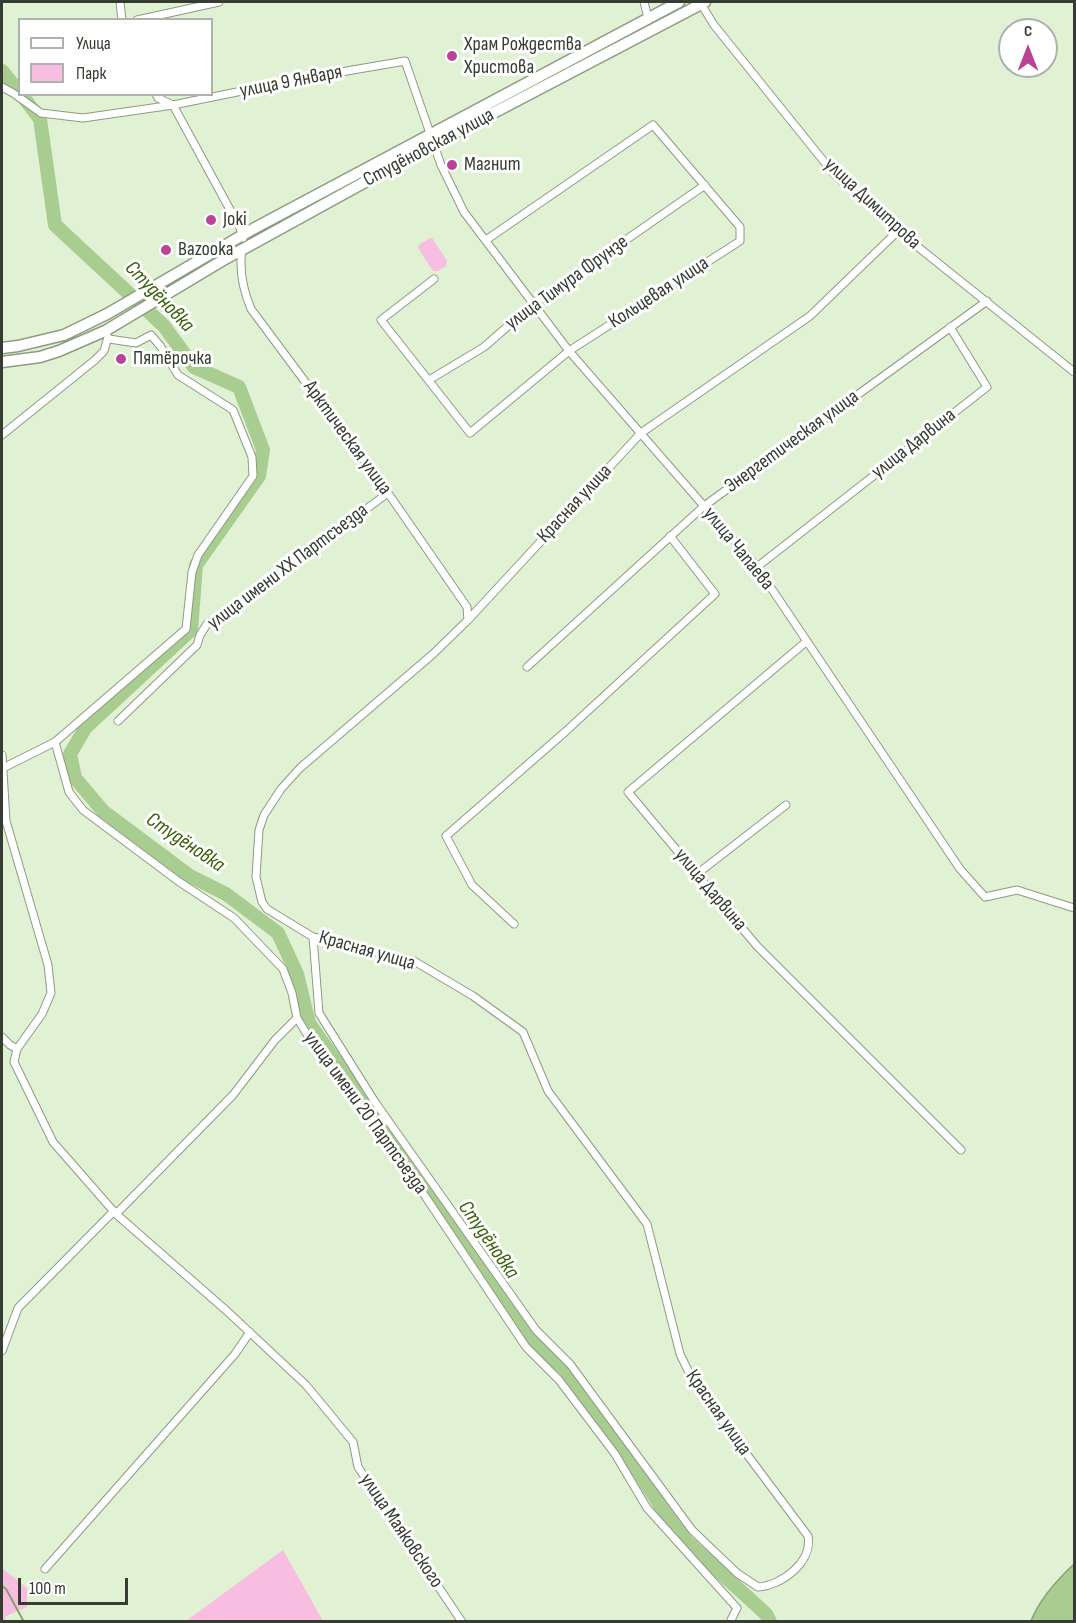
<!DOCTYPE html>
<html>
<head>
<meta charset="utf-8">
<style>
  body { margin:0 }
  #map { position:relative; width:1076px; height:1623px; overflow:hidden; background:#e0f1d4; font-family:"Sofia Sans Condensed",sans-serif }
  canvas { display:block }
  .frame { position:absolute; inset:0; border:3px solid #363c31; pointer-events:none }
  .legend { position:absolute; left:18px; top:18px; width:195px; height:78px; box-sizing:border-box; background:#fff; border:2px solid #afb1ad; margin:0; padding:8px 10px; list-style:none; font-size:18px; color:#363c31 }
  .legend li { display:flex; align-items:center; gap:12px; height:30px }
  .legend b { width:30px; border:2px solid #afb1ad }
  .north { position:absolute; left:998px; top:18px; width:60px; height:60px; box-sizing:border-box; background:#fff; border:2px solid #afb1ad; border-radius:50%; rotate:0deg; font-size:16px; font-weight:700; line-height:24px; text-align:center; color:#363c31 }
  .north::after { content:''; display:block; margin:auto; width:21px; height:27px; background:#bb4397; clip-path:polygon(50% 0,100% 100%,50% 72%,0 100%) }
  .scale { position:absolute; left:18px; top:1578px; width:110px; height:27px; box-sizing:border-box; border:3px solid #363c31; border-top:0; padding-left:8px; font-size:18px; line-height:21px; white-space:nowrap; color:#363c31; -webkit-text-stroke:4px #fff; paint-order:stroke }
</style>
</head>
<body>
<div id="map">
<canvas width="1076" height="1623"></canvas>
<div class="frame"></div>
<ul class="legend">
<li><b style="height:8px;background:#fff"></b>Улица</li>
<li><b style="height:16px;background:#f8bee2"></b>Парк</li>
</ul>
<div class="north">С</div>
<div class="scale">100 m</div>
</div>
<script>
const g = document.querySelector('canvas').getContext('2d');
g.lineJoin = 'round';
function fillPath(path, color) {
  g.fillStyle = color;
  g.fill(path, 'evenodd');
}
function strokePath(path, color, width, dash) {
  g.strokeStyle = color;
  g.lineWidth = width;
  g.lineCap = dash ? 'butt' : 'round';
  g.setLineDash(dash || []);
  g.stroke(path);
}
function label(font, color, halo, rows, align = 'center') {
  g.font = font + ' "Sofia Sans Condensed",sans-serif';
  g.lineWidth = 6;
  g.setLineDash([]);
  g.textBaseline = 'middle';
  g.strokeStyle = halo;
  g.fillStyle = color;
  for (const [text, x, y, turn = 0] of rows) {
    g.save();
    g.translate(x, y);
    g.rotate((+turn || 0) * Math.PI / 180);
    g.textAlign = isNaN(turn) ? turn : align;
    if (halo) g.strokeText(text, 0, 0);
    g.fillText(text, 0, 0);
    g.restore();
  }
}
fillPath(new Path2D(`
  M430,238L433,239L447,261L446,266L438,271H433L418,248L420,244Z
  M283,1550L323,1621H186Z
  M2,1568L27,1588V1607L6,1616L5,1621H2Z`), '#f8bee2');
const water = new Path2D(`
  M1074,1564V1621H1031C1039,1600 1058,1579 1074,1564Z`);
fillPath(water, '#a9cd90');
strokePath(water, '#86a274', 1.5);
strokePath(new Path2D(`
  M2,1586L6,1589L24,1622`), '#86a274', 2);
strokePath(new Path2D(`
  M2,71L20,93
  M24,98L40,119L55,225L164,326L194,367L239,387L263,450L259,476L196,565L191,630L86,727L70,754L75,778L103,811L190,876L226,894L278,933L297,974L309,1023L534,1343L564,1368L640,1474L665,1513L687,1542L766,1614L770,1622`), '#a9cd90', 14);
const street = new Path2D(`
  M120,2L122,20
  M644,2L648,18
  M701,4L714,25L834,174L898,231L1074,372
  M137,20L219,2
  M2,87L13,93L41,113L83,118L173,105L306,78L405,61L441,165L464,212L569,351L757,567L960,869L985,897L1017,890L1074,908
  M156,94L158,98L173,105L240,228L243,238
  M242,249C239,269 243,290 251,309L388,493L467,607L468,620
  M434,279L381,320L470,433L569,351L740,241V227L653,125L486,240
  M109,339L136,343L151,335L161,347L178,375L233,410L252,457L253,476L198,555L192,572L186,629L55,742L69,792L83,810L178,881L234,918L283,969L292,993L297,1018L316,1049L425,1196L526,1347L559,1380L615,1454L647,1508L737,1608L730,1622
  M429,380L484,347L532,305L705,185
  M2,435L95,360L104,351L108,337
  M757,567L987,387L950,327
  M807,641L628,792L757,946L961,1150
  M527,667L704,506L987,301
  M118,721L197,645L200,635L207,624L262,589L293,563L388,493
  M2,755L6,821L48,965L51,993L42,1014L17,1049L14,1062L53,1142L116,1214L228,1312L306,1385L353,1442L358,1467L462,1622
  M3,768L55,742
  M697,874L786,805
  M514,924L472,885L446,836L565,732L715,594L670,536
  M313,937L319,1013L375,1102L536,1330L570,1364L692,1530L737,1573L758,1587C781,1586 813,1562 808,1536L695,1385L680,1354L647,1224L548,1091L523,1032L473,996L414,961L313,937L267,909L262,902L256,877L259,830L264,815L281,789L300,768L433,654L468,620L641,433L810,316L898,231
  M2,1037L10,1045L17,1049
  M116,1214L233,1095L275,1040L297,1018
  M2,1351L18,1308L114,1211
  M45,1569L235,1354L250,1332`);
const primary = new Path2D(`
  M2,348L18,346L64,335L107,314L253,229L679,2
  M2,362L40,357L59,351L105,331L225,259L434,144L705,2`);
strokePath(street, '#8c9c82', 9);
strokePath(primary, '#8c9c82', 13);
strokePath(street, '#fff', 7);
strokePath(primary, '#fff', 10);
for (const [x, y, r, color] of [
  [452,56,6,"#bb4397"],
  [452,165,6,"#bb4397"],
  [211,220,6,"#bb4397"],
  [166,250,6,"#bb4397"],
  [121,359,6,"#bb4397"]
]) {
  const dot = new Path2D();
  dot.arc(x, y, r, 0, 2 * Math.PI);
  g.fillStyle = color;
  g.fill(dot);
  strokePath(dot, '#fff', 2);
}
label('20px', '#363c31', '#fff', [
  ["Храм Рождества",464,45],
  ["Христова",464,68],
  ["Магнит",464,165],
  ["Joki",223,220],
  ["Bazooka",178,250],
  ["Пятёрочка",133,359]
], 'left');
label('20px', '#363c31', '#fff', [
  ["улица 9 Января",291,82,-11],
  ["Студёновская улица",429,148,-28],
  ["улица Димитрова",872,204,43],
  ["улица Тимура Фрунзе",567,283,-36],
  ["Кольцевая улица",659,293,-33],
  ["Арктическая улица",347,438,54],
  ["Энергетическая улица",792,442,-36],
  ["улица Дарвина",914,444,-38],
  ["Красная улица",575,504,-47],
  ["улица Чапаева",738,549,51],
  ["улица имени ХХ Партсъезда",288,567,-37],
  ["улица Дарвина",710,890,50],
  ["Красная улица",367,951,16],
  ["улица имени 20 Партсъезда",365,1113,54],
  ["Красная улица",718,1413,55],
  ["улица Маяковского",401,1531,56]
]);
label('italic 21px', '#386108', '#fff', [
  ["Студёновка",159,297,46],
  ["Студёновка",185,843,34],
  ["Студёновка",488,1240,55]
]);
</script>
</body>
</html>
